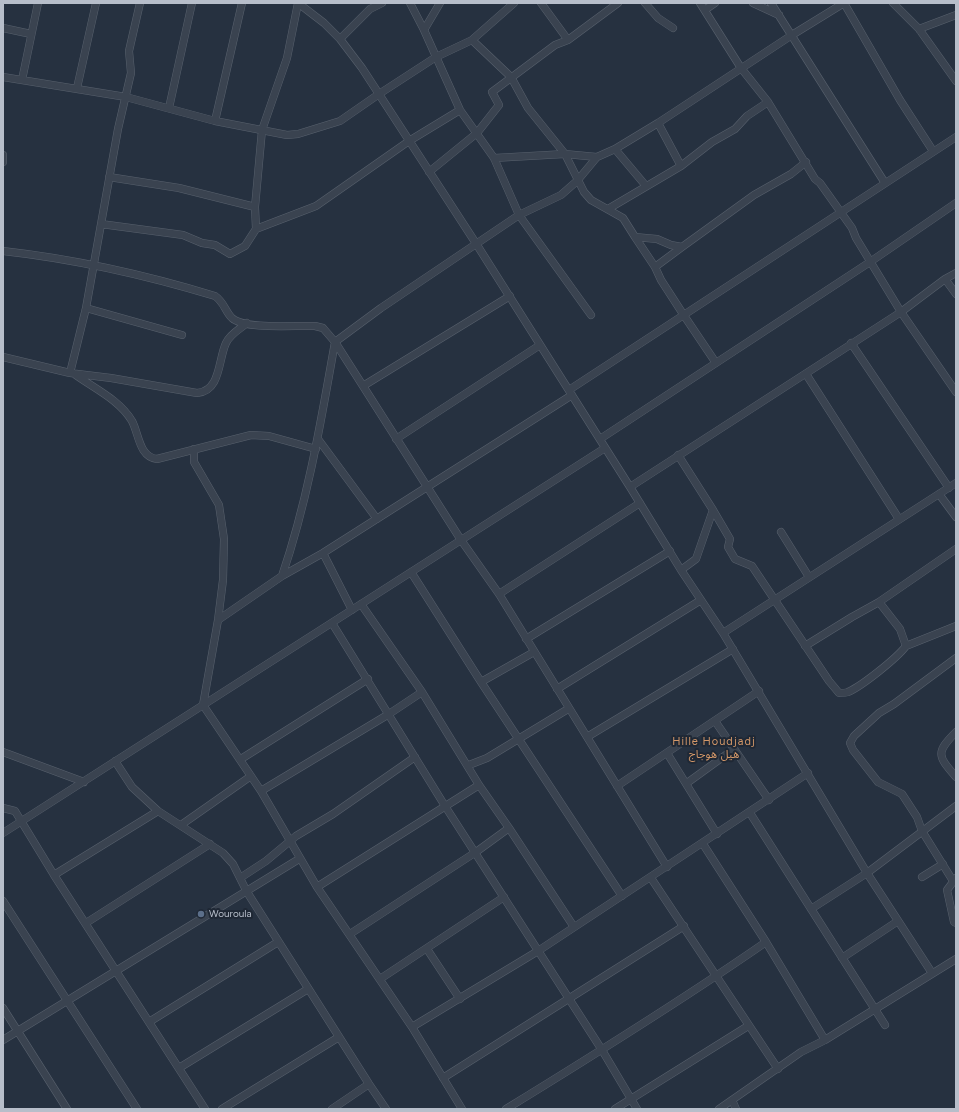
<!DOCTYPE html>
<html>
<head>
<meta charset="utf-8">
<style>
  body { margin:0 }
  #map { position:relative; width:959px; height:1112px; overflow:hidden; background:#263140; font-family:Figtree,sans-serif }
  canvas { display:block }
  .frame { position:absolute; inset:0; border:4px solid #b7beca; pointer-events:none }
</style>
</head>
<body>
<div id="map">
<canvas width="959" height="1112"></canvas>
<div class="frame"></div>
</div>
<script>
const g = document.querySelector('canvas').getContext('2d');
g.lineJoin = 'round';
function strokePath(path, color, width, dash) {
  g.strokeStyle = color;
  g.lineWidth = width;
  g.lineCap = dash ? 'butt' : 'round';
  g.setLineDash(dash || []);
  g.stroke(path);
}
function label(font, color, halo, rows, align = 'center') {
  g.font = font + ' Figtree,"Noto Sans Arabic",sans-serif';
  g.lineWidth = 4;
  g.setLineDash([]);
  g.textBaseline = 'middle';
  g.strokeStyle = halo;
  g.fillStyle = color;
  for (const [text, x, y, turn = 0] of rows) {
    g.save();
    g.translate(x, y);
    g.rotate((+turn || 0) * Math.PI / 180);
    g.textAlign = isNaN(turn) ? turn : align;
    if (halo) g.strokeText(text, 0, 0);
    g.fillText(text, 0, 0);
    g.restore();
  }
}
const minor = new Path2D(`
  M298,3L324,23L340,39L362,68L477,245L630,487L681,570L723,633L867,873L932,973
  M410,3L424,30L460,110L494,158L519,215L591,315
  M541,3L568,40
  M645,3L658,18L673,28
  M700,3L741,68L768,102L815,179L820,183L852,228L856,238L901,312L956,392
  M753,3L779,15
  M771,3L885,183
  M844,3L900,100L933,151
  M893,3L919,29L956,81
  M705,10L715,3
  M3,28L31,34
  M919,29L956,15
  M424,30L440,3
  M340,39L370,9L382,3
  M472,40L511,77L528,108L565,154L584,192L591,200L623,218L635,237L657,239L671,245L682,247L754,195L791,174L806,162
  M3,77L126,97L215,121L287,135L298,134L340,121L379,94L436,57L472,40L514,3
  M22,80L38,3
  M77,88L96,3
  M169,108L192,3
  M215,121L242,3
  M658,123L681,166
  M615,149L646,186
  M3,155V162
  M494,158L565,154L597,157
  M429,172L477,133L499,105L492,92L555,45L568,40L618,3
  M109,177L179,188L255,207L256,229
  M255,207L262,130L287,58L298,3
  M608,209L681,166L712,142L735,129L747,116L768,102
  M101,224L183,235L202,243L215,245L230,254L245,246L256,229L316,206L409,141L460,110
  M635,237L655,267L661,280L683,314L716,363
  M3,251C74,259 146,275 215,296C224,302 225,311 232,318C245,330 297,325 315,326L323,328L335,342L461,540L499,594L667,867
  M655,267L682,247
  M945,279L956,294
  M86,308L182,335
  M851,343L949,488
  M3,357L70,373L111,378L197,393C221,391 218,360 226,343C230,334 240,329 247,323
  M70,373L86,308L118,129L131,73L129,51L140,3
  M73,373C93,388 119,399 132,421C139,434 139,457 157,459L251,435L269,436L316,449
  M806,374L899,519
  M363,386L510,296
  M569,390L956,137
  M318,439L377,519
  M396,439L540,345
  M600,439L870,262L956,203
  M194,449V462L219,505L224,539L223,580L218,620
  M678,455L713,510L696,559L681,570
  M630,487L901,312L945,279L956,273
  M939,494L956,517
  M713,510L730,539L728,547L735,559L752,566L829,681L839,693C842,693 846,693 848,692C862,686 897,658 906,646L900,629L879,602
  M781,532L809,577
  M323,553L352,610
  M411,572L481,682L622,896
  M282,576C308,500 321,421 335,342L381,308L519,215L561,195L577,181L597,157L615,149L658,123L792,35L844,3
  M499,594L640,503
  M361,604L422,692L479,785L509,828L574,927
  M332,623L445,806L602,1050L637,1109
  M723,633L956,483
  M526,639L670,551
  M805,646L852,617L879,602L956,549
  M906,646L956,626
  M481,682L534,652
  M557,689L701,600
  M715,721L769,800
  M956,732C935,753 938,756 956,777
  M587,737L733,649
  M3,752L84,782
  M667,753L717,834
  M241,759L368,679
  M115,761L132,787L158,811L223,853L233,864L247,892L369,1084L386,1109
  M469,765L487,758L568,709
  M687,783L734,749
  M617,786L759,691
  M261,791L389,714L422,692
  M3,808L15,811L54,875L205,1109
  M750,813L885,1025
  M181,825L251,776
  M3,833L605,448
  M703,844L766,942L825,1040
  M54,875L158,811
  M922,877L943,864
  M240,878L266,861L296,836L333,814L415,757
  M651,878L778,1069
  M956,878L947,890L954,922L956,923
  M953,881L922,831L917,817L902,794L878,782L853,750L850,743L854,736L879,713L894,704L956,658
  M317,887L479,785
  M3,901L137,1109
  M811,909L867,873L956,806
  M86,923L210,844
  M350,934L476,852L509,828
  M427,949L460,999
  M842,958L898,921
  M380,979L504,897
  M3,1008L67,1109
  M149,1022L278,942
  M412,1027L538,951L808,773
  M3,1040L299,859
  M179,1068L308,989
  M443,1078L684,926
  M732,1100L736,1109
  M222,1109L339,1037
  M332,1109L369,1084
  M462,1109L412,1027L317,887L261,791L203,705L218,620L282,576L323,553L572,395
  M506,1109C594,1055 681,1001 766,942
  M615,1109L748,1026
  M719,1109L801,1052L825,1040L956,959`);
strokePath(minor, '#58616d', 8);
strokePath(minor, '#3a4350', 7);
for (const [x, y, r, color] of [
  [201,914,4,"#5c6f8a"]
]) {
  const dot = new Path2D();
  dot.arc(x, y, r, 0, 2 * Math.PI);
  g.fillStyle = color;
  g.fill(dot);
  strokePath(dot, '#1f2835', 1.5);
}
label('10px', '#b7beca', '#1f2835', [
  ["Wouroula",209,914]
], 'left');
g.letterSpacing = '1px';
label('11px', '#d49869', '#1f2835', [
  ["Hille Houdjadj",714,742],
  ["هيل هوجاج",714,755]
]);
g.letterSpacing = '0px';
</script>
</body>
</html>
